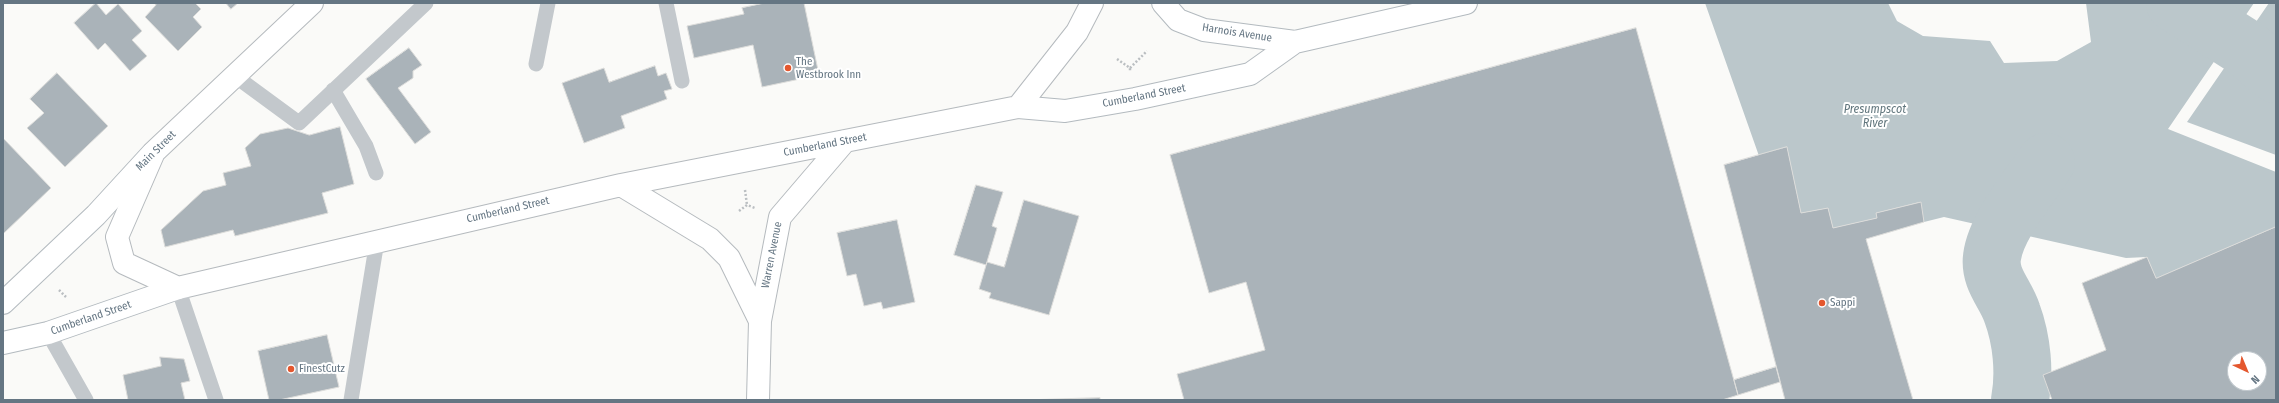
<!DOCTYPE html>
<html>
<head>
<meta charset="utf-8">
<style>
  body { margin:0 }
  #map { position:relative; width:2279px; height:403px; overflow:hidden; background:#fafaf8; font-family:"Fira Sans Condensed",sans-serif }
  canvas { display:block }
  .frame { position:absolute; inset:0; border:4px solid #657683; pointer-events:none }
  .north { position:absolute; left:2227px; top:351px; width:40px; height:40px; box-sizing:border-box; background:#fff; border:1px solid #c1c8cd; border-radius:50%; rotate:136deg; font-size:11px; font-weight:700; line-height:16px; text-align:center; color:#657683 }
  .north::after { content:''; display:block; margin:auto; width:14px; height:18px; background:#e4572e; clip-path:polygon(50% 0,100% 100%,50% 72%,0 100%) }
</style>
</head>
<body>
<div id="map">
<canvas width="2279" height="403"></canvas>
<div class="frame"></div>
<div class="north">N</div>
</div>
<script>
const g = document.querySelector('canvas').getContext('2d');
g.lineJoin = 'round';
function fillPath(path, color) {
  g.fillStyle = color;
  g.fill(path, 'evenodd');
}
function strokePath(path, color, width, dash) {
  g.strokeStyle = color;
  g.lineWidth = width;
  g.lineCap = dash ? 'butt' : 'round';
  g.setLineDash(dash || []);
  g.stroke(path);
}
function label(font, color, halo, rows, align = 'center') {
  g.font = font + ' "Fira Sans Condensed",sans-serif';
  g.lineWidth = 4;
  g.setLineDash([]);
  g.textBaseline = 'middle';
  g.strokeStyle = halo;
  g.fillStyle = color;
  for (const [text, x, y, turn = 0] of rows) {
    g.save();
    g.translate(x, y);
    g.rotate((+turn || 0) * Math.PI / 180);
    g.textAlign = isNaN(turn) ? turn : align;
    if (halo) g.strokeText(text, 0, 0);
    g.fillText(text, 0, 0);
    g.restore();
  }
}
fillPath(new Path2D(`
  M1705,3H1888L1897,21L1923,36L1990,41L2004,63L2057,61L2091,42L2086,3H2254L2168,129L2276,172V227L2156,278L2147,257L2126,258L1944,217L1924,222L1920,202L1876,213L1877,218L1833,228L1828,208L1801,213L1787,147L1759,156Z
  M2269,3H2276V155L2187,122Z`), '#bbc7cb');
strokePath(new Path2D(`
  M2175,3L2244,47L2276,74
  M2020,400C2025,373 2022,340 2012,313C2006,294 1989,279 1992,257C1996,226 2029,188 2046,162`), '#bbc7cb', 58);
const building = new Path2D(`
  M96,3L106,15L118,4L142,31L132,40L147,56L130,71L105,43L98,50L74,23Z
  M154,3H195L201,9L193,17L202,27L178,51L145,17L156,5Z
  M226,3H238L231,9Z
  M765,3H804L819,75L762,87L753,45L694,58L687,26L744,14L742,8Z
  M1636,28L1738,395L1722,400H1184L1177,374L1265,350L1246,282L1209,293L1170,155Z
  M409,48L422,65L413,71V78L398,88L431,132L415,144L366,79Z
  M655,66L658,76L666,73L672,89L664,91L667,99L621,116L625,128L584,143L562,83L604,68L609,82Z
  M57,73L108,126L65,167L27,128L44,113L30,99Z
  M340,127L354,184L322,193L328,213L235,236L233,230L165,247L161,230L203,191L226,185L223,173L251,166L245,148L260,134L288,128L309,135Z
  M3,138L51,188L3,234Z
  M1787,147L1801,213L1828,208L1833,228L1877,218L1876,213L1921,202L1924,222L1866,239L1913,400H1785L1724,165Z
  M976,185L1003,192L992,226L997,228L986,265L954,255Z
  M1024,200L1079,216L1049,315L989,298L991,293L979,289L987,262L1004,267Z
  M897,220L915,302L883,309L881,302L864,306L856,274L847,276L837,233Z
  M2276,227V400H2052L2043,375L2106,350L2082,283L2147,257L2156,278ZM2235,359H2259V383H2235Z
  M327,335L339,387L279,400H269L258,351Z
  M160,357L184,359L190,381L181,383L185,400H128L123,375L161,366Z
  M1776,367L1780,382L1738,395L1734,380Z
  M1100,398V400H1024Z`);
fillPath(building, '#aab3b9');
strokePath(building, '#dcdcda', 1);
const secondary = new Path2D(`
  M1163,3L1178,20L1204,30L1295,42
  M1018,107L1065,111L1135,99L1250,74L1295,42L1466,3
  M3,303L96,215L152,154
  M3,343L48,333L178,288`);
const primary = new Path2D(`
  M312,3L154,152L117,237L124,263L178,288L621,185L1018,107L1077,32L1092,3
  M621,185L710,239L729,258L760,321
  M758,400L760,321L780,217L845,141`);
strokePath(secondary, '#b3babf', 24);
strokePath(primary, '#b5babe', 24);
strokePath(new Path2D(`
  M1117,59L1130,68V71
  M1130,68L1147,51
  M745,190L747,205
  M739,211L747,205L755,208
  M59,290L66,297`), '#bbbfc2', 2.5, [2, 2]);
strokePath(new Path2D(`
  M666,3L682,81
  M536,64L548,3
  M235,76L299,123L426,3
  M333,90L366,146L376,173
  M178,288L216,400
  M48,333L86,400
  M351,400L377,241`), '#c3c8cc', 15);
strokePath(secondary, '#fff', 22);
strokePath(primary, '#fff', 22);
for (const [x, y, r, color] of [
  [788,68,4,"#e4572e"],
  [1822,303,4,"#e4572e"],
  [291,369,4,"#e4572e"]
]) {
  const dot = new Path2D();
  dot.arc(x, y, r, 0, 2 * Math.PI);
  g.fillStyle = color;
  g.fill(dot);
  strokePath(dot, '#fff', 1.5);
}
label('11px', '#657683', '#fff', [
  ["Harnois Avenue",1237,33,9],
  ["Cumberland Street",1144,96,-11],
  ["Cumberland Street",825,145,-11],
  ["Main Street",156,151,-45],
  ["Cumberland Street",508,210,-13],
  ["Warren Avenue",772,255,-79],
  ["Cumberland Street",91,318,-19]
]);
label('11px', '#657683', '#fff', [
  ["The",796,62],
  ["Westbrook Inn",796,75],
  ["Sappi",1830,303],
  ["FinestCutz",299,369]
], 'left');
label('italic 12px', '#60757c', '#fff', [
  ["Presumpscot",1875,110],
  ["River",1875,124]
]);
</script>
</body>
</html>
